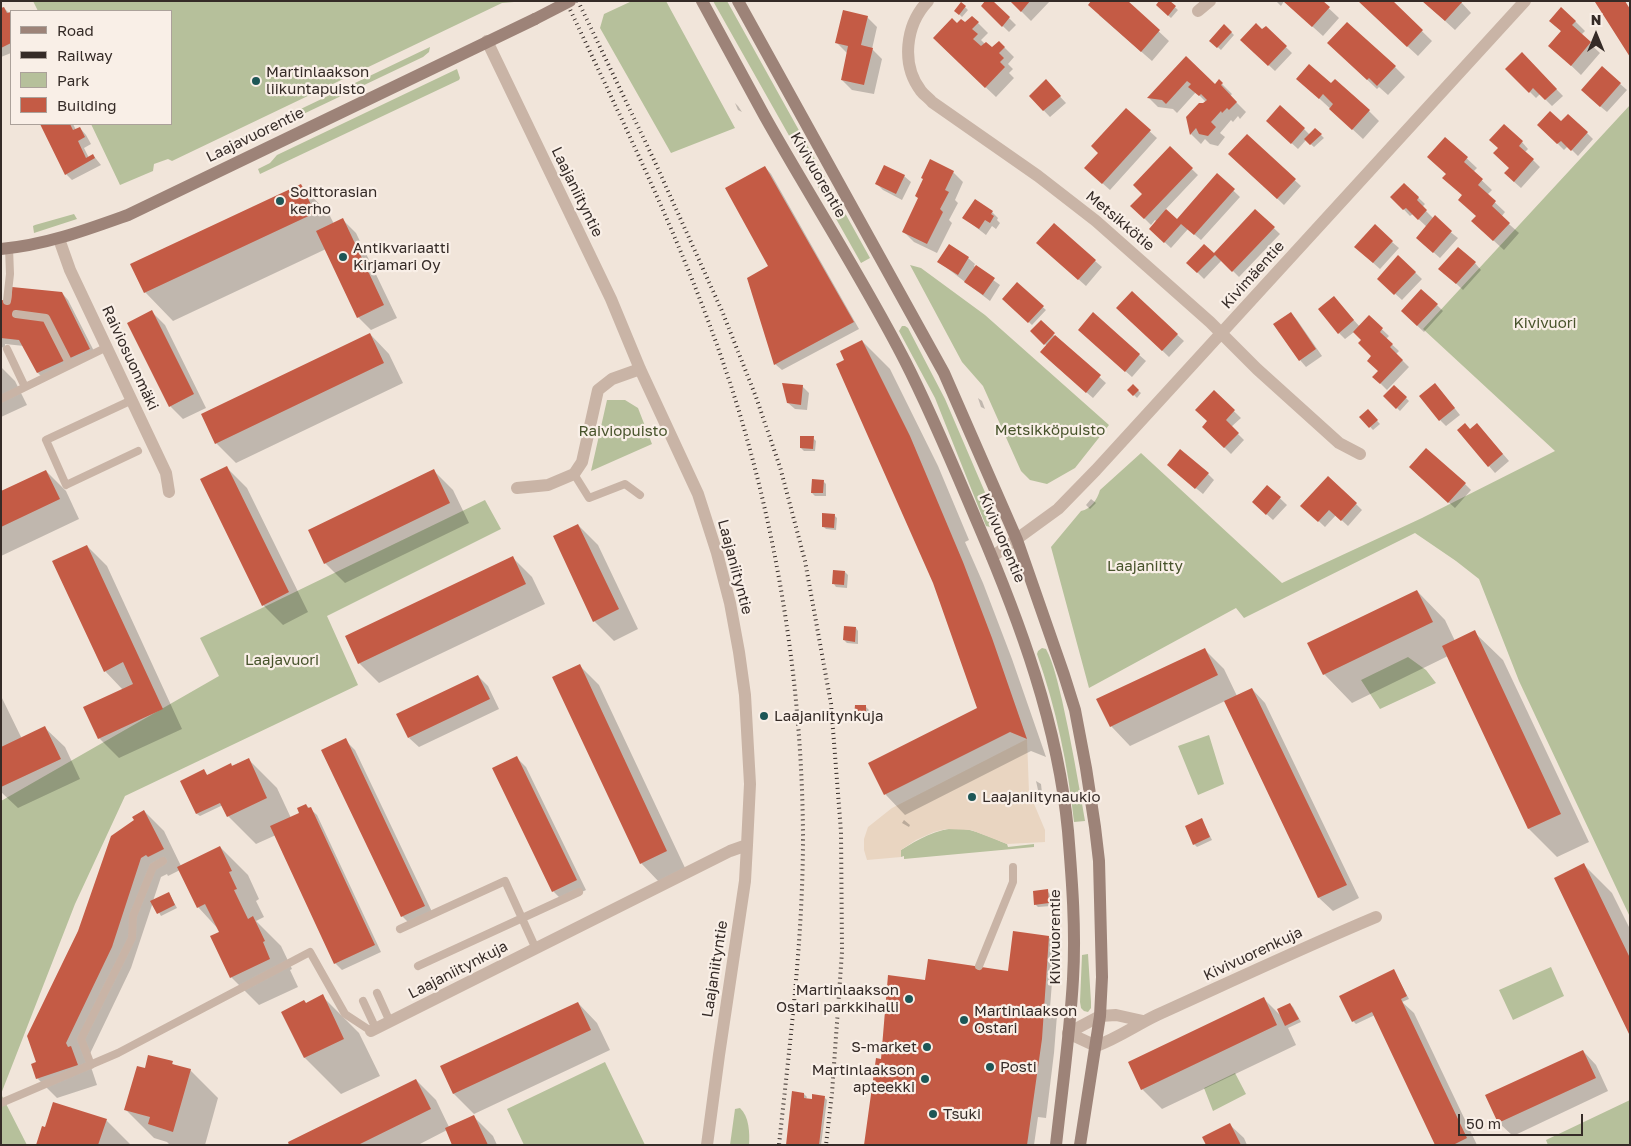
<!DOCTYPE html>
<html>
<head>
<meta charset="utf-8">
<style>
  body { margin:0 }
  #map { position:relative; width:1631px; height:1146px; overflow:hidden; background:#f1e5da; font-family:"Golos Text",sans-serif }
  canvas { display:block }
  .frame { position:absolute; inset:0; border:2px solid #352b27; pointer-events:none }
  .legend { position:absolute; left:10px; top:10px; width:162px; height:115px; box-sizing:border-box; background:#f9efe7; border:1px solid #aba19a; margin:0; padding:6px 9px; list-style:none; font-size:15px; color:#352b27 }
  .legend li { display:flex; align-items:center; gap:10px; height:25px }
  .legend b { width:25px; border:1px solid #aba19a }
  .north { position:absolute; left:1571px; top:10px; width:50px; height:50px; -webkit-text-stroke:4px #f9efe7; paint-order:stroke; rotate:0deg; font-size:14px; font-weight:700; line-height:20px; text-align:center; color:#352b27 }
  .north::after { content:''; display:block; margin:auto; width:18px; height:22px; background:#352b27; clip-path:polygon(50% 0,100% 100%,50% 72%,0 100%) }
  .scale { position:absolute; left:1458px; top:1114px; width:125px; height:22px; box-sizing:border-box; border:2px solid #352b27; border-top:0; padding-left:6px; font-size:15px; line-height:18px; white-space:nowrap; color:#352b27; -webkit-text-stroke:4px #f9efe7; paint-order:stroke }
</style>
</head>
<body>
<div id="map">
<canvas width="1631" height="1146"></canvas>
<div class="frame"></div>
<ul class="legend">
<li><b style="height:6px;background:#9d8378"></b>Road</li>
<li><b style="height:6px;background:#352b27"></b>Railway</li>
<li><b style="height:14px;background:#b6c09b"></b>Park</li>
<li><b style="height:14px;background:#c45b45"></b>Building</li>
</ul>
<div class="north">N</div>
<div class="scale">50 m</div>
</div>
<script>
const g = document.querySelector('canvas').getContext('2d');
g.lineJoin = 'round';
function fillPath(path, color) {
  g.fillStyle = color;
  g.fill(path, 'evenodd');
}
function strokePath(path, color, width, dash) {
  g.strokeStyle = color;
  g.lineWidth = width;
  g.lineCap = dash ? 'butt' : 'round';
  g.setLineDash(dash || []);
  g.stroke(path);
}
function label(font, color, halo, rows, align = 'center') {
  g.font = font + ' "Golos Text",sans-serif';
  g.lineWidth = 4.5;
  g.setLineDash([]);
  g.textBaseline = 'middle';
  g.strokeStyle = halo;
  g.fillStyle = color;
  for (const [text, x, y, turn = 0] of rows) {
    g.save();
    g.translate(x, y);
    g.rotate((+turn || 0) * Math.PI / 180);
    g.textAlign = isNaN(turn) ? turn : align;
    if (halo) g.strokeText(text, 0, 0);
    g.fillText(text, 0, 0);
    g.restore();
  }
}
fillPath(new Path2D(`
  M33,1H526L502,3L172,161L168,159L154,164L153,171L120,185L91,124H171V11H38Z
  M632,1H666L735,128L671,153L600,28L604,14Z
  M713,1H727L870,258L861,263Z
  M430,47L429,52L423,57L234,147V141Z
  M457,69L460,78L459,80L260,174L258,169L270,163L277,155Z
  M1630,105V917L1519,681L1479,579L1456,561L1415,533L1244,618L1236,608L1089,688L1051,547L1081,511C1091,509 1097,500 1100,490L1141,453L1282,583L1422,518L1555,451L1423,329Z
  M74,214L77,219L34,233L33,226L35,225Z
  M910,265L921,268L985,315L1109,425L1075,468L1047,484L1030,480L1021,471L983,386L962,362Z
  M902,326H905L908,328L945,399L996,518L997,526L994,528L986,526L984,521L935,398L899,331Z
  M607,400H625L638,408L652,444L591,471Z
  M485,500L501,529L327,616L358,685L125,796L75,904L1,1094L27,1145H1V801L219,676L200,638Z
  M1042,648L1046,649C1054,664 1058,684 1062,700C1071,740 1078,780 1085,821L1074,822C1068,765 1056,708 1037,654L1038,651Z
  M1408,657L1426,670L1436,683L1380,709L1361,680Z
  M1209,735L1224,784L1198,795L1178,746Z
  M958,828C975,830 991,837 1007,844L1008,847L1034,844V847L904,859V856L901,857V850C919,839 936,829 958,828Z
  M1088,954L1091,1002V1008L1088,1012L1084,1011L1081,1008L1080,1002L1082,955Z
  M1551,967L1564,996L1513,1020L1499,990Z
  M605,1062L645,1145H524L507,1109Z
  M1235,1073L1246,1094L1213,1111L1204,1088Z
  M1630,1100V1145H1548L1546,1140Z
  M740,1108C749,1116 750,1133 749,1145H730L735,1109Z`), '#b6c09b');
fillPath(new Path2D(`
  M1027,739L1029,792L1045,830V842L1007,844L971,830L946,829L934,832L916,840L901,850V857L867,860L864,850V839L868,827L892,808Z`), '#e9d5c1');
fillPath(new Path2D(`
  M992,1L1016,25L1009,32L982,6Z
  M1011,1H1050L1031,21Z
  M1126,1L1169,41L1152,61L1099,15Z
  M1168,1L1178,10L1171,18L1157,5Z
  M1276,1H1321L1339,18L1323,36L1284,1L1281,6Z
  M1391,1L1432,41L1418,56L1370,12Z
  M1423,1H1460L1471,13L1455,30Z
  M962,4L968,10L962,17L956,11Z
  M4,8L10,14L11,13V53L1,57V10Z
  M867,17L877,27L872,49L882,59L874,94L852,90L842,80L847,53L837,43Z
  M972,17L988,33L981,40L985,44L992,49L999,42L1014,57L1008,64L1013,69L1009,73L1014,78L996,97L944,48L957,25L965,24Z
  M1550,21H1575L1585,31L1581,35L1600,53L1581,75L1560,55L1562,32Z
  M1225,26L1234,35L1221,50L1211,41Z
  M1266,28L1292,53L1275,71L1242,40L1262,31Z
  M1339,53L1395,67L1405,77L1388,95L1379,87L1377,89Z
  M1522,54L1563,96L1552,106L1540,94L1536,98L1507,69Z
  M1186,57L1215,86L1222,84L1232,94L1230,96L1246,112L1240,119L1238,116L1233,122L1231,120L1220,133L1225,137L1218,146L1210,144L1205,139L1201,144L1191,134L1187,117L1206,102L1196,92L1177,113L1173,109L1158,107L1149,98Z
  M1602,68L1627,90L1607,112L1589,97Z
  M1332,85L1369,111L1379,121L1363,139L1308,88Z
  M1052,88L1066,103L1050,117L1030,96Z
  M735,103L738,106L742,112L738,110Z
  M1126,110L1157,138L1110,190L1092,174L1099,153Z
  M1561,123L1587,133L1593,139L1578,156L1568,146L1564,150L1539,125Z
  M41,124H73L76,130L80,128L86,135L91,144L84,148L89,158L93,155L101,165L72,180L66,174Z
  M1274,127L1304,129L1310,135L1315,129L1324,138L1314,147L1306,140L1298,149Z
  M1247,136L1301,186L1284,205L1236,160Z
  M1445,138L1477,168L1473,172L1492,190L1487,195L1505,212L1501,217L1519,233L1504,250L1483,231L1477,216L1447,174Z
  M1522,142L1528,149L1525,152L1540,167L1521,188L1512,180L1510,168L1501,160Z
  M1170,148L1198,175L1165,210L1177,220L1217,175L1240,197L1201,240L1188,229L1171,248L1157,235V222L1155,220L1151,225L1132,206L1144,194Z
  M765,167L771,174L859,329L782,370L775,364Z
  M953,172L963,182L955,200L958,203L949,220L952,223L937,253L914,242L904,232Z
  M904,176L911,182L902,200L883,190L877,184Z
  M1404,184L1425,204L1422,207L1434,219L1458,238L1440,258L1424,244L1427,227L1413,214L1410,216L1392,197Z
  M301,185L329,214L334,224L343,220L356,233L397,318L371,330L358,317L326,249L173,321L145,292Z
  M1255,210L1280,234L1239,277L1222,260L1204,279L1188,263L1214,254Z
  M992,212L998,218L997,220L1000,223L996,229L992,226L986,235L964,218Z
  M1392,242L1399,248L1380,269L1362,253Z
  M949,246L968,258L975,264L974,266L1000,285L990,301L939,262Z
  M1044,249L1095,261L1102,267L1086,286Z
  M1399,257L1422,279L1402,300L1379,279Z
  M1475,263L1481,270L1463,290L1447,275Z
  M1017,284L1046,310L1032,325L1004,299Z
  M62,293L68,300L96,355L44,379L38,373L24,346L5,344V348L1,347V302L12,303Z
  M1132,293L1184,341L1169,357L1124,314Z
  M1334,298L1360,327L1369,317L1389,336L1386,339L1399,351L1396,354L1409,367L1387,390L1374,377L1379,371L1373,356L1363,340L1354,332L1345,339L1339,333Z
  M1437,305L1443,311L1424,332L1409,318Z
  M152,312L165,325L206,408L183,419L170,406Z
  M1291,313L1297,320L1322,356L1306,367L1300,360Z
  M1093,314L1146,361L1132,377L1086,336Z
  M1041,321L1056,338L1106,383L1093,398L1048,359L1047,346L1032,331Z
  M370,334L389,354L403,383L236,463L216,443Z
  M862,341L890,369L938,466L969,540L965,542L983,583L1012,659L1046,757L1031,751L905,815L886,795L870,764L978,709L935,583L845,360Z
  M1,367L15,381L27,405L1,417Z
  M802,386L809,393L807,410L795,409L788,403Z
  M1133,386L1141,393L1137,398L1129,390Z
  M1394,386L1409,401L1400,411L1385,396Z
  M1441,391L1460,415L1446,426L1440,420Z
  M1214,392L1241,418L1231,427L1244,440L1231,454L1204,427L1209,421Z
  M978,398L982,401L985,409L981,407Z
  M1368,411L1380,424L1373,430L1361,417Z
  M1458,430L1483,431L1509,461L1495,473Z
  M813,438L816,441L815,451H804L801,448Z
  M227,468L247,488L308,612L283,625L263,605Z
  M433,470L453,490L469,523L345,583L325,563L310,531Z
  M46,471L66,491L79,519L1,556V492Z
  M1175,471L1208,474L1214,480L1203,494Z
  M1417,474L1465,484L1471,490L1455,508Z
  M824,482L826,484V496H815L812,493Z
  M1267,486L1287,505L1273,520L1260,508Z
  M1091,499L1096,503L1090,509L1086,505Z
  M1356,504L1362,510L1348,526L1336,515L1325,527L1309,512Z
  M834,515L837,518L836,530L826,529L823,526Z
  M578,525L598,545L638,629L614,641L594,621Z
  M87,546L107,566L182,729L119,758L99,738L123,690L105,671Z
  M512,557L532,577L545,604L379,683L359,663Z
  M845,572L848,575L847,588L836,587L834,584Z
  M1417,591L1445,620L1455,641L1474,632L1503,660L1589,842L1557,857L1529,829L1448,656L1352,703L1324,674Z
  M856,628L858,631V644L847,643L844,640Z
  M1204,649L1224,669L1237,696L1252,689L1265,703L1359,898L1333,911L1319,898L1225,701L1130,746L1111,726Z
  M579,665L599,685L686,870L660,883L641,863Z
  M478,676L488,686L499,709L419,747L409,738Z
  M1,696L22,739L45,728L65,747L80,779L18,808L1,792Z
  M866,707L869,710L868,720H858L855,717Z
  M345,740L355,750L434,916L412,926L402,916Z
  M516,757L526,767L586,890L563,901L553,891Z
  M248,759L277,788L291,818L300,813L306,805L317,815L381,952L342,970L335,963L276,835L256,844L228,816L223,805L200,816L197,814L182,782L204,771L208,776Z
  M1036,781L1041,784L1042,793L1038,790Z
  M144,811L164,831L181,866L220,847L248,875L259,899L256,901L264,917L256,921L281,946L292,969L290,970L298,987L259,1005L231,977L221,932L198,907L180,870L168,876L167,874L161,877L153,901L169,893L177,908L161,916L153,902L131,968L86,1062L91,1067L97,1085L57,1098L37,1078L38,1063L136,821Z
  M904,820L910,825L909,827L902,823Z
  M1202,820L1212,840L1197,847L1194,844Z
  M1584,865L1612,893L1630,929V1033Z
  M1047,891L1050,894L1051,906L1038,907L1035,904Z
  M1048,937L1055,943L1050,1008L1057,1015L1054,1053L1046,1118L1038,1117L1034,1145H865L882,1061L929,983L1009,972Z
  M1394,971L1409,999L1402,1002L1414,1013L1477,1145H1437L1375,1015L1356,1024L1353,1021Z
  M322,996L359,1033L380,1076L341,1094L305,1058L306,1004Z
  M1264,999L1281,1016L1290,1004L1293,1007L1301,1022L1288,1028L1296,1045L1162,1109L1142,1089Z
  M578,1003L597,1023L610,1050L474,1114L454,1094L442,1067Z
  M1583,1051L1596,1065L1608,1091L1513,1136L1499,1123L1487,1096Z
  M172,1063L176,1067L190,1070L218,1098L205,1145H170L167,1142L154,1138L126,1110L146,1069Z
  M416,1080L436,1100L449,1127L473,1116L493,1136L497,1145H454L447,1130L418,1145H290Z
  M804,1094L807,1097L806,1099L813,1100L824,1097L827,1100L821,1145H787Z
  M106,1120L131,1145H37L46,1128Z
  M1230,1125L1244,1138L1247,1145H1207Z`), '#0003');
fillPath(new Path2D(`
  M985,1H993L1010,17L1002,27L981,6Z
  M1010,1H1030L1021,12Z
  M1091,1H1128L1160,30L1141,52L1088,5Z
  M1159,1H1170L1176,6L1168,16L1156,5Z
  M1283,1H1323L1330,7L1312,27Z
  M1358,1H1393L1423,30L1407,47Z
  M1422,1H1463L1445,21Z
  M1596,1H1625L1630,9V57L1595,2Z
  M961,2L966,6L959,15L954,11Z
  M4,7L7,13L11,12V43L1,48V8Z
  M1561,7L1576,21L1572,25L1591,42L1571,66L1548,46L1561,31L1549,21Z
  M843,10L868,16L861,45L873,48L864,85L841,80L848,46L835,43Z
  M972,16L979,22L972,29L978,34L973,39L981,46L986,42L992,47L999,41L1005,47L999,53L1004,58L1000,62L1005,67L985,88L933,38L952,18L957,23L961,19L965,22Z
  M1347,22L1396,66L1377,86L1369,78L1367,80L1327,43Z
  M1256,23L1262,29L1266,26L1287,46L1268,66L1240,40Z
  M1224,24L1232,32L1217,48L1209,41Z
  M1522,52L1557,89L1545,100L1533,88L1529,93L1505,69Z
  M1186,56L1215,84L1219,79L1223,83L1221,85L1237,102L1229,110L1227,108L1222,113L1221,111L1211,122L1216,127L1208,136L1199,134L1196,128L1190,135L1186,117L1199,103H1203L1207,100L1201,94L1199,96L1188,87L1191,84L1187,81L1166,104L1162,100L1147,98Z
  M1309,64L1331,83L1335,79L1370,110L1352,130L1329,109L1333,104L1323,94L1319,99L1296,79Z
  M1602,66L1621,83L1600,107L1581,90Z
  M1046,79L1061,96L1043,111L1029,96Z
  M1280,105L1305,128L1291,144L1266,121Z
  M1126,108L1151,130L1102,184L1084,168L1098,153L1091,146Z
  M1550,111L1561,121L1568,114L1588,132L1571,151L1561,141L1557,144L1537,125Z
  M40,124H70L73,130L80,127L85,137L78,141L86,158L93,154L95,158L65,175Z
  M1504,124L1523,141L1519,146L1534,159L1514,182L1504,173L1509,168L1493,153L1498,148L1489,140Z
  M1315,128L1322,134L1310,145L1304,139Z
  M1247,134L1296,179L1277,199L1228,154Z
  M1445,137L1468,157L1464,162L1483,179L1478,185L1496,201L1492,206L1510,223L1493,241L1471,221L1476,216L1458,200L1462,195L1442,178L1446,174L1427,157Z
  M1170,146L1193,168L1144,219L1130,206L1142,194L1133,185Z
  M930,159L954,171L945,190L949,192L940,209L943,212L927,244L902,232L918,198L915,196L923,179L921,178Z
  M884,165L905,175L896,194L875,184Z
  M765,166L854,322L774,365L747,278L768,266L725,188Z
  M1217,173L1235,189L1194,235L1181,224L1164,243L1149,229L1166,209L1177,219Z
  M1404,183L1419,197L1417,200L1427,210L1418,220L1406,208L1403,210L1390,197Z
  M301,184L315,213L144,293L130,264Z
  M975,199L993,211L991,214L994,216L990,223L985,220L979,229L962,218Z
  M1255,209L1275,227L1232,272L1215,255L1197,273L1186,263L1204,244L1214,253Z
  M1435,215L1452,231L1433,253L1416,238Z
  M343,218L384,305L357,318L316,231Z
  M1054,223L1096,260L1078,280L1036,243Z
  M1375,224L1393,241L1373,263L1354,247Z
  M949,244L969,257L958,275L937,262Z
  M1458,247L1476,262L1456,284L1438,269Z
  M1398,255L1416,272L1394,295L1377,279Z
  M976,265L995,278L983,295L964,282Z
  M1017,282L1044,306L1028,323L1002,299Z
  M12,287L62,292L90,349L37,373L19,340L1,338V300L11,301Z
  M1421,289L1438,304L1417,326L1401,311Z
  M1132,291L1178,334L1162,351L1116,308Z
  M1334,296L1354,320L1338,334L1318,309Z
  M152,310L194,394L169,407L127,323Z
  M1093,312L1140,354L1125,372L1078,330Z
  M1291,312L1316,349L1299,361L1273,324Z
  M1369,315L1383,328L1380,332L1393,344L1390,347L1403,360L1380,384L1372,377L1378,371L1367,361L1371,356L1358,343L1361,340L1353,332Z
  M1041,320L1055,333L1044,345L1030,331Z
  M370,333L384,363L215,444L201,414Z
  M1055,335L1101,375L1086,393L1040,352Z
  M862,340L910,436L963,562L992,638L1027,739L1010,732L884,795L868,763L977,708L933,583L836,364L844,360L840,351Z
  M782,383L803,385L801,405L787,403Z
  M1435,383L1455,408L1439,421L1419,396Z
  M1133,384L1139,390L1133,396L1127,390Z
  M1394,385L1407,397L1396,409L1383,396Z
  M1214,390L1235,410L1226,420L1239,433L1224,448L1202,427L1207,421L1195,410Z
  M1368,409L1378,420L1369,428L1359,417Z
  M1465,423L1470,429L1477,423L1503,454L1488,467L1457,430Z
  M800,436H814L813,449L800,448Z
  M1426,448L1466,483L1448,503L1409,467Z
  M1180,449L1209,473L1195,489L1167,465Z
  M227,466L289,592L262,606L200,479Z
  M434,469L450,503L324,564L308,530Z
  M46,470L60,499L1,527V491Z
  M1328,476L1357,503L1341,521L1329,510L1318,522L1300,506Z
  M812,479L824,480L823,493H811Z
  M1267,485L1281,497L1266,515L1252,502Z
  M822,513L835,514L834,528L822,527Z
  M578,524L619,609L593,622L553,536Z
  M87,545L163,709L98,739L83,707L133,684L123,662L104,672L52,561Z
  M513,556L526,584L358,664L345,636Z
  M833,570L845,571L844,585L832,584Z
  M1417,590L1433,622L1323,675L1307,643Z
  M844,626L856,627L855,642L843,640Z
  M1475,630L1561,814L1528,829L1442,646Z
  M1205,648L1218,675L1110,727L1096,699Z
  M580,664L667,851L640,864L552,677Z
  M478,675L490,699L408,738L396,714Z
  M1252,688L1347,885L1318,898L1224,701Z
  M855,705H866V718L854,717Z
  M45,726L61,759L1,787V747Z
  M346,738L425,906L401,917L321,750Z
  M517,756L577,880L552,892L492,768Z
  M249,758L267,798L227,817L220,803L196,814L180,781L204,769L207,775L231,763L232,766Z
  M306,804L308,808L311,807L375,945L334,964L270,826L299,813L297,808Z
  M144,810L164,849L148,857L146,855L141,858L112,947L66,1043L68,1047L71,1046L78,1065L36,1079L31,1064L36,1062L27,1036L78,931L111,836L134,820L132,817Z
  M1202,818L1210,837L1193,845L1185,826Z
  M220,846L232,871L229,872L237,889L234,890L248,919L253,916L265,941L263,942L270,959L230,978L210,936L219,932L205,904L197,908L177,867Z
  M1584,863L1630,958V1036L1554,878Z
  M1048,889L1049,903L1034,905L1033,891Z
  M169,892L175,905L157,914L150,901Z
  M1013,931L1049,936L1042,1039L1027,1145H864L876,1058L881,1059L888,975L925,980L928,959L1008,971Z
  M1394,969L1407,996L1401,999L1467,1138L1453,1145H1435L1372,1012L1352,1022L1339,996Z
  M323,994L344,1039L304,1058L281,1012L304,1000L306,1003Z
  M1264,997L1277,1025L1141,1090L1128,1062Z
  M578,1002L591,1030L453,1094L440,1066Z
  M1290,1003L1299,1019L1285,1026L1277,1009Z
  M1583,1050L1596,1078L1498,1123L1485,1095Z
  M148,1055L173,1061L172,1064L191,1069L173,1132L148,1124L150,1117L124,1110L137,1066L145,1068Z
  M416,1079L431,1109L358,1145H289L288,1142Z
  M792,1091L804,1093V1098L812,1099V1094L825,1096L819,1145H786Z
  M53,1102L107,1119L98,1145H36L42,1126L45,1127Z
  M474,1115L488,1145H452L445,1128Z
  M1230,1123L1241,1145H1206L1202,1137Z`), '#c45b45');
strokePath(new Path2D(`
  M7,301L10,274L9,248
  M16,314L46,318L70,365
  M7,349L25,387
  M1,399L107,347
  M132,400L46,440L66,485L138,451
  M574,474L589,498L625,484L640,495
  M400,929L505,881L536,949
  M418,966L579,892
  M979,966L1013,882V867
  M377,993L390,1022
  M363,1001L376,1029
  M91,1065L81,1039L132,938L133,916L153,867L163,861
  M1,1103L118,1053L310,952L345,1014L371,1031`), '#c9b4a6', 8);
strokePath(new Path2D(`
  M928,1C905,25 901,65 921,91C924,95 929,98 932,102L1038,176L1096,221L1210,322L1257,369L1339,443L1360,454
  M1198,11L1210,1
  M487,41L611,299L640,369L698,494L717,553L730,603L739,652L745,695L750,784L747,845L745,881L719,1055L707,1145
  M59,239L70,270L166,473L169,492
  M517,488L548,485L574,474L582,462L598,390L612,379L640,369
  M992,557L1058,509L1096,470L1525,1
  M371,1031L730,851L747,845
  M1068,1033L1096,1046C1118,1038 1136,1025 1157,1015C1230,982 1302,948 1376,917
  M1068,1033L1100,1016L1116,1015L1143,1021`), '#c9b4a6', 12);
strokePath(new Path2D(`
  M702,1C723,39 743,77 764,115C810,197 862,277 905,361C932,414 955,470 978,524C1020,622 1058,725 1068,831C1072,880 1076,930 1073,979C1070,1034 1062,1090 1056,1145
  M738,1L944,373L1017,540L1064,675L1075,710L1086,768L1095,827L1099,861L1102,977L1100,1016L1080,1145
  M1,249C46,245 86,230 128,215L535,19`), '#9d8378', 12);
strokePath(new Path2D(`
  M566,1C630,137 698,274 741,418C781,553 802,695 803,836C803,939 790,1042 779,1145
  M578,1L654,160L722,311L756,397L780,467L805,561L831,704L841,832L842,952L832,1093L826,1145`), '#352b27', 4, [1, 4]);
strokePath(new Path2D(`
  M535,19L570,1`), '#9d8378', 12);
for (const [x, y, r, color] of [
  [256,81,5,"#1d5656"],
  [280,201,5,"#1d5656"],
  [343,257,5,"#1d5656"],
  [764,716,5,"#1d5656"],
  [972,797,5,"#1d5656"],
  [909,999,5,"#1d5656"],
  [964,1020,5,"#1d5656"],
  [927,1047,5,"#1d5656"],
  [990,1067,5,"#1d5656"],
  [925,1079,5,"#1d5656"],
  [933,1114,5,"#1d5656"]
]) {
  const dot = new Path2D();
  dot.arc(x, y, r, 0, 2 * Math.PI);
  g.fillStyle = color;
  g.fill(dot);
  strokePath(dot, '#f9efe7', 2);
}
label('15px', '#352b27', '#f9efe7', [
  ["Martinlaakson",266,72],
  ["liikuntapuisto",266,89],
  ["Soittorasian",290,192],
  ["kerho",290,209],
  ["Antikvariaatti",353,248],
  ["Kirjamari Oy",353,265],
  ["Laajaniitynkuja",774,716],
  ["Laajaniitynaukio",982,797],
  ["Martinlaakson",899,990,"right"],
  ["Ostari parkkihalli",899,1007,"right"],
  ["Martinlaakson",974,1011],
  ["Ostari",974,1028],
  ["S-market",917,1047,"right"],
  ["Posti",1000,1067],
  ["Martinlaakson",915,1070,"right"],
  ["apteekki",915,1087,"right"],
  ["Tsuki",943,1114]
], 'left');
label('15px', '#352b27', '#f9efe7', [
  ["Laajavuorentie",255,135,-26],
  ["Kivivuorentie",818,175,60],
  ["Laajaniityntie",577,192,64],
  ["Metsikkötie",1120,221,40],
  ["Kivimäentie",1253,275,-48],
  ["Raiviosuonmäki",130,358,65],
  ["Kivivuorentie",1002,538,67],
  ["Laajaniityntie",735,567,75],
  ["Kivivuorentie",1055,937,-90],
  ["Kivivuorenkuja",1253,954,-25],
  ["Laajaniityntie",715,969,-81],
  ["Laajaniitynkuja",458,970,-27]
]);
label('15px', '#47532b', '#f9efe7', [
  ["Kivivuori",1545,323],
  ["Metsikköpuisto",1050,430],
  ["Raiviopuisto",623,431],
  ["Laajaniitty",1145,566],
  ["Laajavuori",282,660]
]);
</script>
</body>
</html>
